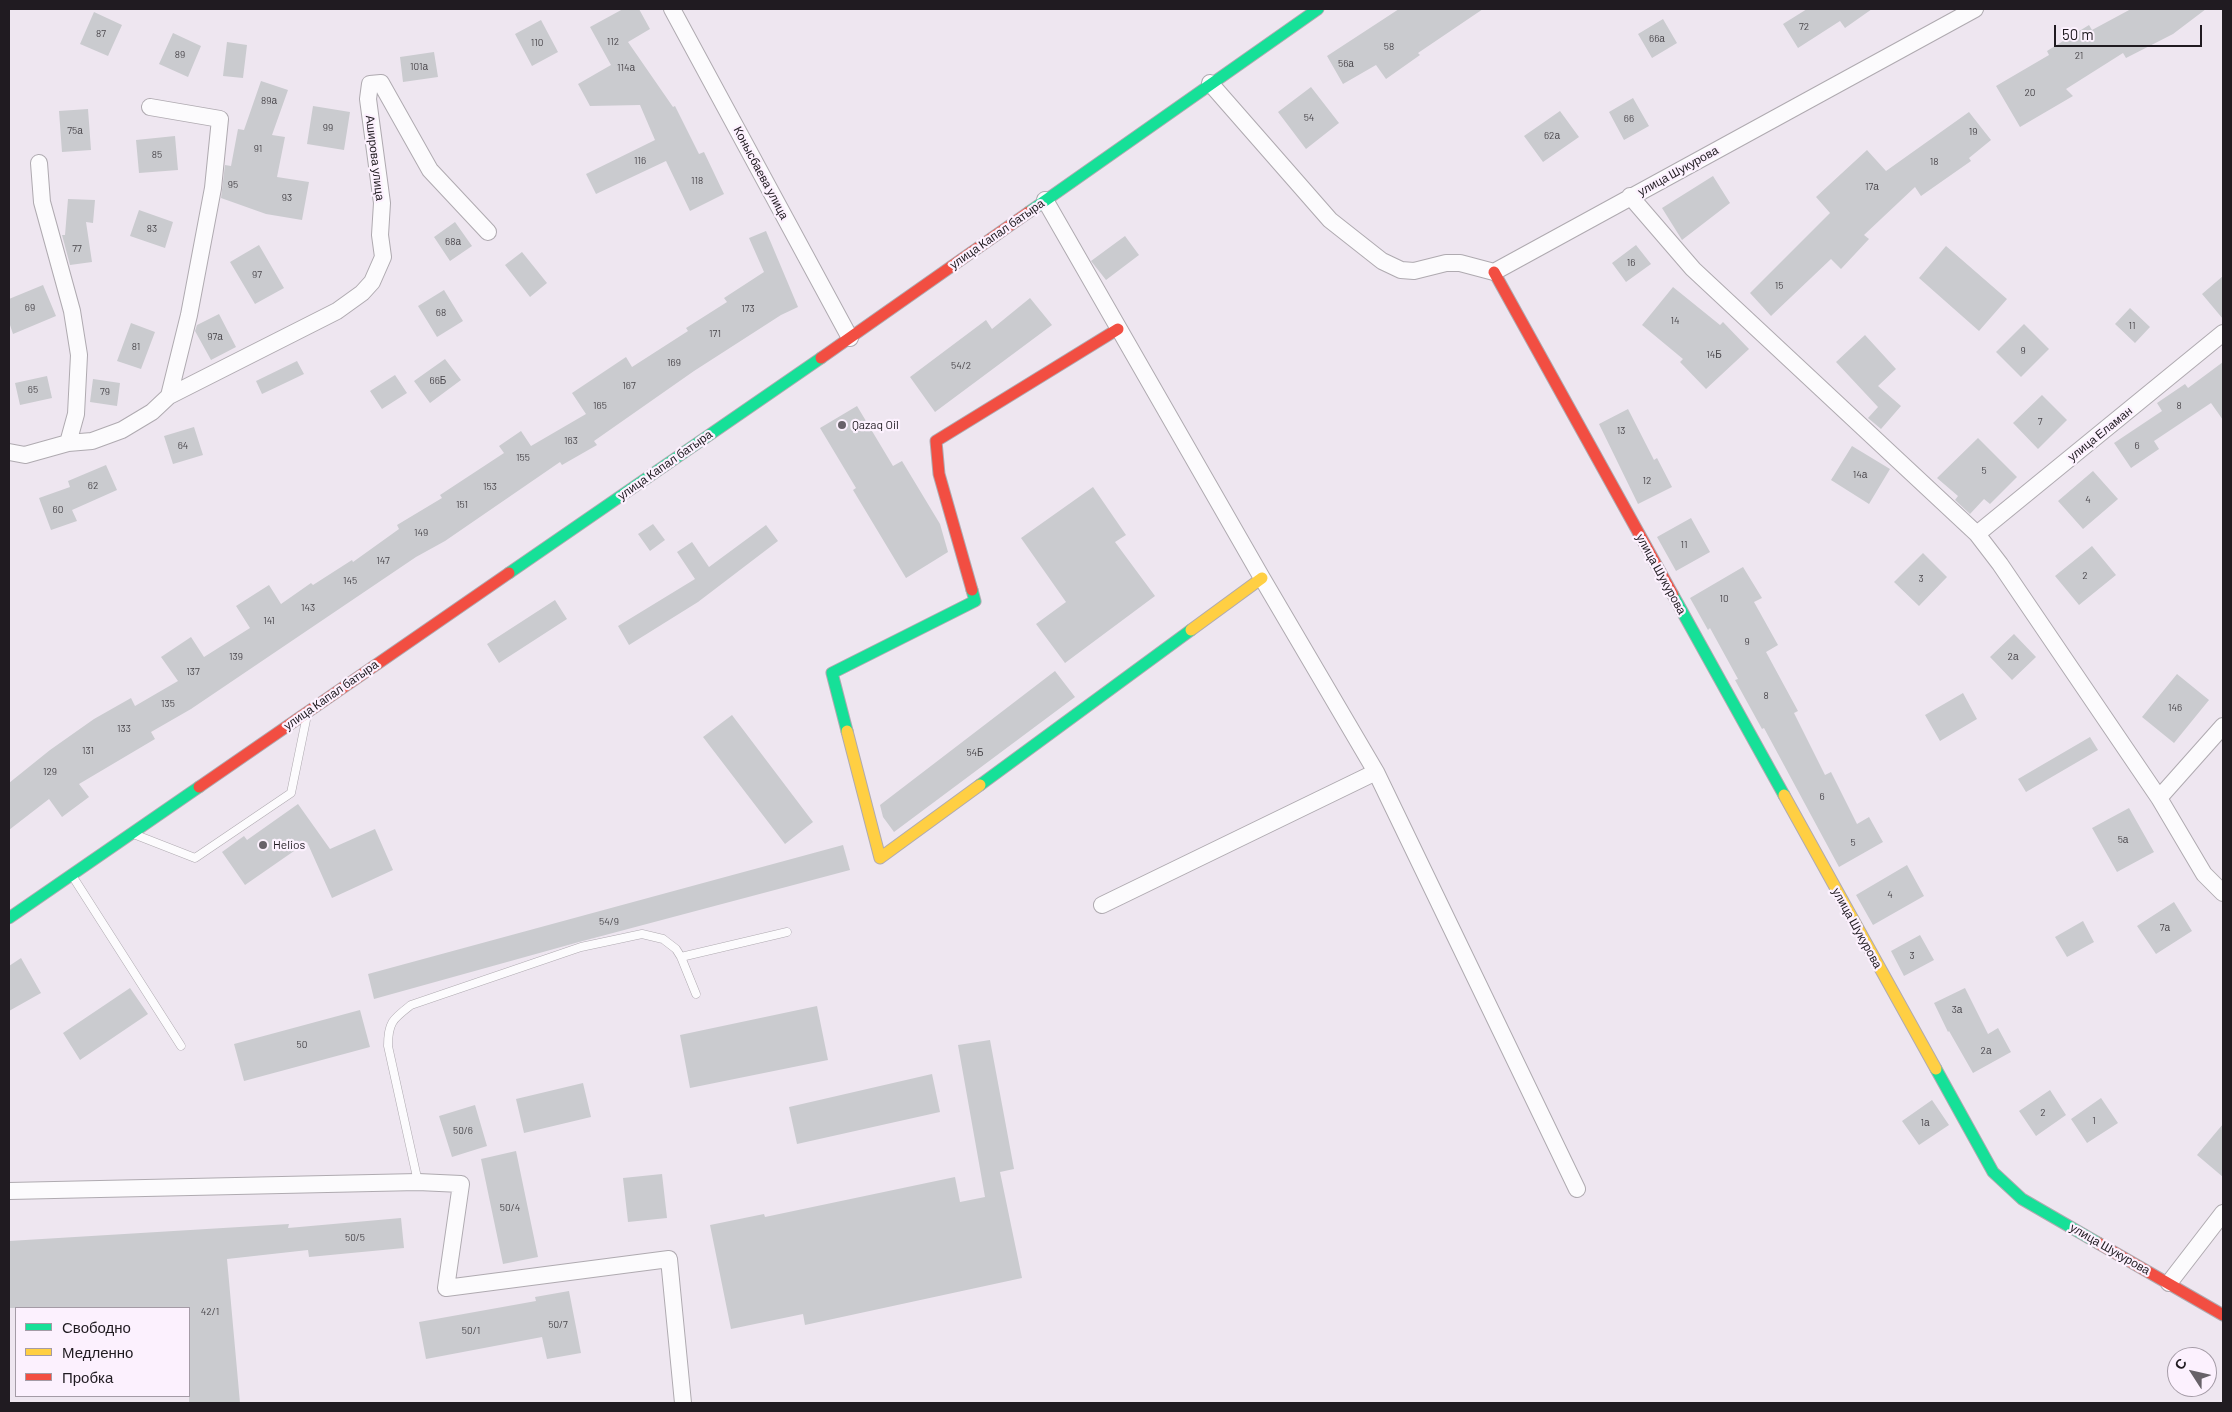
<!DOCTYPE html>
<html>
<head>
<meta charset="utf-8">
<style>
  body { margin:0 }
  #map { position:relative; width:2232px; height:1412px; overflow:hidden; background:#eee6f0; font-family:Barlow,sans-serif }
  canvas { display:block }
  .frame { position:absolute; inset:0; border:10px solid #201b21; pointer-events:none }
  .legend { position:absolute; left:15px; top:1307px; width:175px; height:90px; box-sizing:border-box; background:#fcf1fe; border:1px solid #a49ba6; margin:0; padding:6px 9px; list-style:none; font-size:15px; color:#201b21 }
  .legend li { display:flex; align-items:center; gap:10px; height:25px }
  .legend b { width:25px; border:1px solid #a49ba6 }
  .north { position:absolute; left:2167px; top:1347px; width:50px; height:50px; box-sizing:border-box; background:#fcf1fe; border:1px solid #a49ba6; border-radius:50%; rotate:305deg; font-size:14px; font-weight:700; line-height:20px; text-align:center; color:#201b21 }
  .north::after { content:''; display:block; margin:auto; width:18px; height:22px; background:#686269; clip-path:polygon(50% 0,100% 100%,50% 72%,0 100%) }
  .scale { position:absolute; left:2054px; top:25px; width:148px; height:22px; box-sizing:border-box; border:2px solid #201b21; border-top:0; padding-left:6px; font-size:15px; line-height:18px; white-space:nowrap; color:#201b21; -webkit-text-stroke:4px #fcf1fe; paint-order:stroke }
</style>
</head>
<body>
<div id="map">
<canvas width="2232" height="1412"></canvas>
<div class="frame"></div>
<ul class="legend">
<li><b style="height:6px;background:#16e098"></b>Свободно</li>
<li><b style="height:6px;background:#ffcf43"></b>Медленно</li>
<li><b style="height:6px;background:#f24e42"></b>Пробка</li>
</ul>
<div class="north">С</div>
<div class="scale">50 m</div>
</div>
<script>
const g = document.querySelector('canvas').getContext('2d');
g.lineJoin = 'round';
function fillPath(path, color) {
  g.fillStyle = color;
  g.fill(path, 'evenodd');
}
function strokePath(path, color, width, dash) {
  g.strokeStyle = color;
  g.lineWidth = width;
  g.lineCap = dash ? 'butt' : 'round';
  g.setLineDash(dash || []);
  g.stroke(path);
}
function label(font, color, halo, rows, align = 'center') {
  g.font = font + ' Barlow,sans-serif';
  g.lineWidth = 4.5;
  g.setLineDash([]);
  g.textBaseline = 'middle';
  g.strokeStyle = halo;
  g.fillStyle = color;
  for (const [text, x, y, turn = 0] of rows) {
    g.save();
    g.translate(x, y);
    g.rotate((+turn || 0) * Math.PI / 180);
    g.textAlign = isNaN(turn) ? turn : align;
    if (halo) g.strokeText(text, 0, 0);
    g.fillText(text, 0, 0);
    g.restore();
  }
}
fillPath(new Path2D(`
  M623,9H639L650,29L628,42L673,107L675,106L699,154L704,152L724,194L690,211L666,161L596,194L586,174L655,140L640,105L590,106L578,84L611,65L590,27Z
  M1399,9H1483L1418,53L1420,55L1386,79L1376,65L1343,84L1327,56Z
  M1807,9H1872L1845,28L1840,21L1798,48L1783,24Z
  M2131,9H2206L2173,34L2126,58L2123,53L2066,89L2073,96L2020,127L1996,86L2049,55L2047,51L2089,25L2092,30Z
  M94,12L122,25L108,56L80,44Z
  M1663,19L1677,43L1652,58L1638,34Z
  M541,20L558,52L532,66L515,34Z
  M173,33L201,46L188,77L159,64Z
  M227,42L247,45L243,78L223,76Z
  M434,52L438,77L403,82L400,57Z
  M261,81L288,90L272,135L285,137L277,177L309,182L302,220L266,214L221,198L225,165L231,166L238,129L244,130Z
  M1311,87L1339,123L1306,149L1278,112Z
  M1633,98L1649,126L1624,140L1609,112Z
  M313,106L350,112L344,150L307,144Z
  M88,109L91,150L62,152L59,111Z
  M1560,111L1579,137L1543,162L1524,136Z
  M1969,112L1991,140L1969,158L1971,161L1921,196L1915,187L1864,235L1869,239L1841,269L1831,259L1771,316L1750,293L1830,213L1816,197L1867,150L1886,171Z
  M175,136L178,170L139,173L136,140Z
  M1713,176L1730,203L1682,240L1662,208Z
  M68,199L95,200L93,223L86,222L92,262L70,265L62,235H65Z
  M139,210L173,222L165,248L130,236Z
  M455,222L472,246L450,261L434,237Z
  M766,231L798,307L781,315L694,371L594,441L597,445L562,465L560,462L445,541L416,557L191,709L151,732L155,739L79,784L89,797L62,817L49,799L9,830V783L50,750L94,719L131,698L135,706L178,681L161,657L191,637L204,657L250,628L236,606L269,585L281,604L311,583L313,585L352,560L353,562L399,529L397,525L442,498L440,495L504,453L499,446L521,431L531,446L586,414L572,393L626,357L632,367L688,331L686,328L727,302L724,298L764,272L749,238Z
  M1125,236L1139,255L1106,280L1091,261Z
  M259,245L284,288L255,304L230,262Z
  M1636,245L1651,264L1626,282L1612,263Z
  M1946,246L2007,299L1979,331L1919,278Z
  M522,252L547,283L530,297L505,265Z
  M2223,276V319L2202,294Z
  M43,285L56,316L13,334L9,322V299Z
  M1673,287L1720,325L1723,322L1749,349L1706,389L1680,362L1683,359L1642,325Z
  M444,290L463,321L437,337L418,306Z
  M1030,298L1052,325L935,412L910,377L986,320L992,329Z
  M2130,308L2150,327L2135,343L2115,324Z
  M219,314L236,347L211,360L195,331L197,325Z
  M131,323L155,332L141,369L117,361Z
  M2024,324L2049,349L2021,377L1996,352Z
  M1865,335L1896,369L1878,386L1901,406L1881,429L1868,418L1878,407L1836,362Z
  M445,359L461,380L430,403L414,381Z
  M297,361L304,374L262,394L256,381Z
  M2223,362V420L2211,403L2154,441L2159,449L2131,468L2114,443L2162,411L2157,403L2185,384L2188,388Z
  M395,375L407,393L382,409L370,391Z
  M47,376L52,398L20,405L15,383Z
  M93,379L120,383L117,406L90,402Z
  M2042,395L2067,420L2038,449L2013,423Z
  M857,406L893,466L902,461L940,524L948,552L906,578L853,490L856,488L820,428Z
  M1628,409L1654,460L1657,458L1672,487L1638,504L1599,424Z
  M194,427L203,455L173,464L164,436Z
  M1978,438L2017,477L1990,504L1984,499L1970,514L1955,500L1958,496L1937,478Z
  M1852,446L1890,469L1869,504L1831,480Z
  M106,465L117,490L72,510L77,521L51,530L39,498L70,487L68,481Z
  M2093,471L2118,499L2083,529L2058,501Z
  M1093,487L1126,535L1115,542L1155,596L1065,663L1036,624L1066,602L1021,538Z
  M1691,518L1710,552L1676,571L1657,537Z
  M653,524L665,540L650,551L638,534Z
  M766,525L778,541L698,602L629,645L618,626L695,579L677,552L692,542L709,567Z
  M2092,546L2116,575L2079,605L2055,576Z
  M1923,553L1947,577L1919,606L1894,582Z
  M1743,567L1762,598L1754,602L1778,645L1766,652L1798,711L1794,713L1825,775L1831,772L1857,824L1869,817L1883,842L1839,867L1764,728L1762,729L1735,680L1738,679L1710,628L1708,630L1690,598Z
  M555,600L567,619L499,663L487,644Z
  M2014,634L2036,657L2012,680L1990,657Z
  M1055,671L1075,697L894,832L883,817L880,805Z
  M2177,674L2209,700L2174,743L2142,717Z
  M1963,693L1977,719L1940,741L1925,715Z
  M732,715L813,822L785,844L703,737Z
  M2090,737L2098,750L2026,792L2018,779Z
  M298,804L330,849L375,829L393,870L332,898L307,842L245,885L222,852L244,836L247,840Z
  M2129,808L2154,852L2117,872L2092,828Z
  M843,845L850,870L579,942L374,999L368,974Z
  M1907,865L1924,896L1873,925L1856,895Z
  M2174,902L2192,931L2156,954L2137,926Z
  M2083,921L2094,942L2067,957L2055,937Z
  M1920,935L1934,960L1904,976L1891,951Z
  M21,958L41,993L9,1011V966Z
  M130,988L148,1014L80,1060L63,1033Z
  M1965,988L1988,1034L1998,1028L2011,1052L1973,1073L1949,1031L1948,1032L1934,1003Z
  M817,1006L828,1060L690,1088L680,1035Z
  M360,1010L370,1047L244,1081L234,1044Z
  M990,1040L1014,1169L1000,1172L1022,1278L805,1325L803,1314L731,1329L710,1225L764,1214L765,1217L955,1177L960,1202L985,1197L958,1045Z
  M932,1074L940,1112L797,1144L789,1107Z
  M583,1083L591,1117L524,1133L516,1099Z
  M2050,1090L2066,1115L2036,1136L2019,1111Z
  M2101,1098L2118,1123L2087,1143L2071,1119Z
  M1932,1100L1949,1125L1919,1145L1902,1121Z
  M475,1105L487,1146L452,1157L439,1116Z
  M2223,1124V1177L2197,1155Z
  M516,1151L538,1257L503,1264L481,1159Z
  M662,1174L667,1218L628,1222L623,1178Z
  M401,1218L404,1248L309,1257L308,1250L227,1259L240,1403H189V1308H9V1241L289,1224L288,1228Z
  M569,1291L581,1353L547,1359L542,1337L426,1359L419,1322L536,1301L535,1297Z`), '#cacbcf');
const lane = new Path2D(`
  M136,835L195,858L291,793L306,720
  M73,877L181,1046
  M681,957L787,932
  M418,1182L388,1046C388,1022 393,1019 411,1005L581,947L642,934L663,939L676,949L681,957L696,994`);
const street = new Path2D(`
  M672,9L850,338
  M1210,83L1330,220L1382,261L1401,270L1414,271L1446,263H1460L1494,272L1975,9
  M1630,196L1693,269L1977,534L2000,564L2159,798L2204,874L2223,893
  M1045,200L1262,578L1376,772L1102,905
  M169,396L337,311L362,293L372,282L383,257L380,235L382,203L368,99L370,84L381,83L430,170L488,232
  M68,443L92,441L122,430L152,412L169,396L189,315L213,188L220,119L150,107
  M9,452L25,455L68,443L76,414L79,355L72,311L42,202L39,163
  M1977,534L2223,333
  M1376,772L1577,1189
  M2159,798L2223,726
  M9,1191L418,1182L461,1184L446,1288L669,1259L683,1403
  M2169,1283L2223,1213`);
const fast = new Path2D(`
  M1029,212L1318,9
  M509,573L821,358
  M1673,595L1784,795
  M847,731L832,673L975,601L972,590
  M980,785L1191,630
  M9,918L199,787
  M1936,1069L1993,1172L2022,1199L2098,1243`);
const slow = new Path2D(`
  M1191,630L1262,578
  M847,731L880,858L980,785
  M1784,795L1936,1069`);
const jam = new Path2D(`
  M1494,272L1673,595
  M821,358L1029,212
  M972,590L939,474L936,441L1118,329
  M199,787L509,573
  M2098,1243L2223,1315`);
strokePath(lane, '#afaab0', 9);
strokePath(street, '#afaab0', 18);
strokePath(fast, '#afaab0', 13);
strokePath(slow, '#afaab0', 13);
strokePath(jam, '#afaab0', 13);
strokePath(lane, '#fcfbfd', 8);
strokePath(street, '#fcfbfd', 16);
strokePath(fast, '#16e098', 11);
strokePath(slow, '#ffcf43', 11);
strokePath(jam, '#f24e42', 11);
for (const [x, y, r, color] of [
  [842,425,5,"#686269"],
  [263,845,5,"#686269"]
]) {
  const dot = new Path2D();
  dot.arc(x, y, r, 0, 2 * Math.PI);
  g.fillStyle = color;
  g.fill(dot);
  strokePath(dot, '#fcf1fe', 2);
}
label('10px', '#4a474c', null, [
  ["72",1804,27],
  ["87",101,34],
  ["66а",1657,39],
  ["112",613,42],
  ["110",537,43],
  ["58",1389,47],
  ["89",180,55],
  ["21",2079,56],
  ["56а",1346,64],
  ["101а",419,67],
  ["114а",626,68],
  ["20",2030,93],
  ["89а",269,101],
  ["54",1309,118],
  ["66",1629,119],
  ["99",328,128],
  ["75а",75,131],
  ["19",1973,132],
  ["62а",1552,136],
  ["91",258,149],
  ["85",157,155],
  ["116",640,161],
  ["18",1934,162],
  ["118",697,181],
  ["95",233,185],
  ["17а",1872,187],
  ["93",287,198],
  ["83",152,229],
  ["68а",453,242],
  ["77",77,249],
  ["16",1631,263],
  ["97",257,275],
  ["15",1779,286],
  ["69",30,308],
  ["173",748,309],
  ["68",441,313],
  ["14",1675,321],
  ["11",2132,326],
  ["171",715,334],
  ["97а",215,337],
  ["81",136,347],
  ["9",2023,351],
  ["14Б",1714,355],
  ["169",674,363],
  ["54/2",961,366],
  ["66Б",438,381],
  ["167",629,386],
  ["65",33,390],
  ["79",105,392],
  ["165",600,406],
  ["8",2179,406],
  ["7",2040,422],
  ["13",1621,431],
  ["163",571,441],
  ["64",183,446],
  ["6",2137,446],
  ["155",523,458],
  ["5",1984,471],
  ["14а",1860,475],
  ["12",1647,481],
  ["62",93,486],
  ["153",490,487],
  ["4",2088,500],
  ["151",462,505],
  ["60",58,510],
  ["149",421,533],
  ["11",1684,545],
  ["147",383,561],
  ["2",2085,576],
  ["3",1921,579],
  ["145",350,581],
  ["10",1724,599],
  ["143",308,608],
  ["141",269,621],
  ["9",1747,642],
  ["139",236,657],
  ["2а",2013,657],
  ["137",193,672],
  ["8",1766,696],
  ["135",168,704],
  ["146",2175,708],
  ["133",124,729],
  ["131",88,751],
  ["54Б",975,753],
  ["129",50,772],
  ["6",1822,797],
  ["5а",2123,840],
  ["5",1853,843],
  ["4",1890,895],
  ["54/9",609,922],
  ["7а",2165,928],
  ["3",1912,956],
  ["3а",1957,1010],
  ["50",302,1045],
  ["2а",1986,1051],
  ["2",2043,1113],
  ["1",2094,1121],
  ["1а",1925,1123],
  ["50/6",463,1131],
  ["50/4",510,1208],
  ["50/5",355,1238],
  ["42/1",210,1312],
  ["50/7",558,1325],
  ["50/1",471,1331]
]);
label('12px', '#201b21', '#fcf1fe', [
  ["Аширова улица",375,158,83],
  ["улица Шукурова",1678,171,-29],
  ["Конысбаева улица",761,173,62],
  ["улица Капал батыра",997,234,-35],
  ["улица Еламан",2100,434,-39],
  ["улица Капал батыра",665,465,-35],
  ["улица Шукурова",1661,574,61],
  ["улица Капал батыра",331,695,-35],
  ["улица Шукурова",1857,928,61],
  ["улица Шукурова",2110,1249,30]
]);
label('12px', '#201b21', '#fcf1fe', [
  ["Qazaq Oil",852,425],
  ["Helios",273,845]
], 'left');
</script>
</body>
</html>
